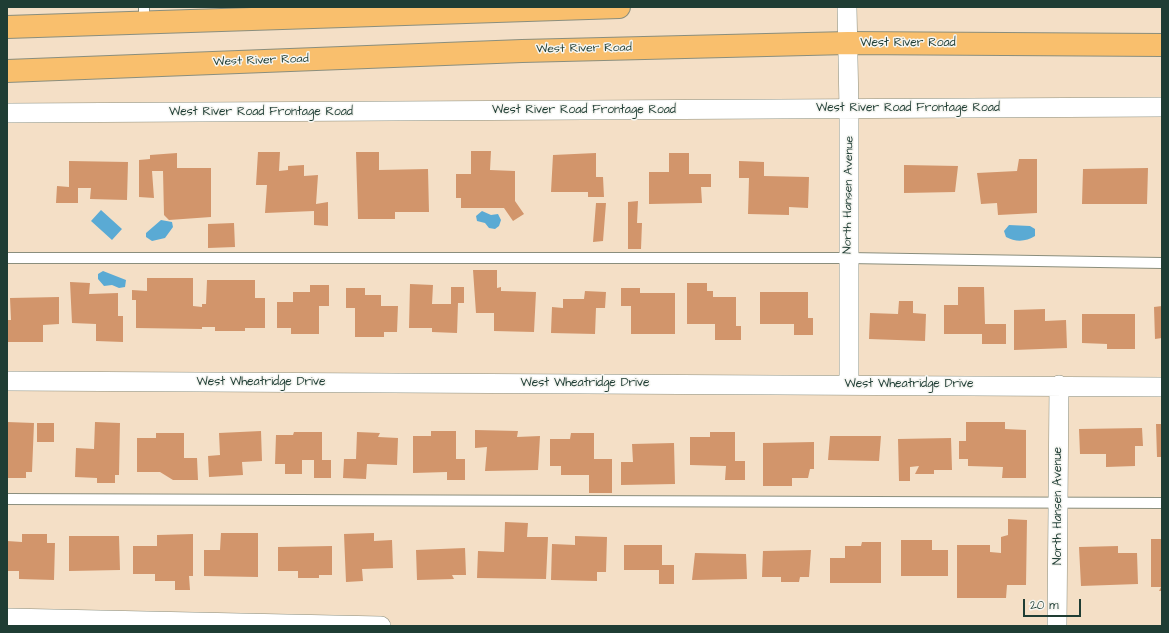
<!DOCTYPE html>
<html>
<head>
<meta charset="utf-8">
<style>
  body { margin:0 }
  #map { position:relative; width:1169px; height:633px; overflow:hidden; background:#f4dfc6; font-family:"Architects Daughter",sans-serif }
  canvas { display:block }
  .frame { position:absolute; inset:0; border:8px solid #1f3d34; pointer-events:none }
  .scale { position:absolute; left:1023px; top:599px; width:58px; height:18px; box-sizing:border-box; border:2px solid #1f3d34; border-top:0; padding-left:5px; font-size:12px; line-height:14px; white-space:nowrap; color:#1f3d34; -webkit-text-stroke:3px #f6f6f2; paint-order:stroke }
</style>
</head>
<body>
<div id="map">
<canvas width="1169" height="633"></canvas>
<div class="frame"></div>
<div class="scale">20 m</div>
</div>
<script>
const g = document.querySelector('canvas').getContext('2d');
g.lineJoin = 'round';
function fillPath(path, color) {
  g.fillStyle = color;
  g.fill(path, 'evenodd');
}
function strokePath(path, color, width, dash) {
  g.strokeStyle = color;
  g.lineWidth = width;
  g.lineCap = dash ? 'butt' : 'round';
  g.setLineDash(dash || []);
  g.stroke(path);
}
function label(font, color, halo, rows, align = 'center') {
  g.font = font + ' "Architects Daughter",sans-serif';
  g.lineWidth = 3;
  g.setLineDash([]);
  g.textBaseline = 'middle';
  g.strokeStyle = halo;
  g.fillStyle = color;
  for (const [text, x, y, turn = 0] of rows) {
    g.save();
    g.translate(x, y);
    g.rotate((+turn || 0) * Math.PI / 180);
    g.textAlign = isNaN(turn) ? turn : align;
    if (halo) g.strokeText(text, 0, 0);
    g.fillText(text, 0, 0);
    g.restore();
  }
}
fillPath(new Path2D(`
  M101,210L122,229L112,240L91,221Z
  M482,211L491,215L498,214L501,220L499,226L495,229L489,228L485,223L477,221L476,216Z
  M161,220L172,222L173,227L165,238L152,241L146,237V233Z
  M1009,225L1030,226L1035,229V236C1026,242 1015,242 1006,237L1004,231Z
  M103,271L126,280L125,287L119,288L112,285L104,286L98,279V274Z`), '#5aaad4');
fillPath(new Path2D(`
  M471,151H491L490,170L515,171V201L524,214L513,221L504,208H461V198H456V174H471Z
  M258,152H280L279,171L288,170V166L304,165V176L318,175L316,204L328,202V226L314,225V211L265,213L267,185H256Z
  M356,152H379V170L428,169L429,212H395V219H358Z
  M177,153V168H211V217L169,220L164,215L163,171H152L154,198L139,197V160L150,159V155Z
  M596,153V177H603L604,197H588V192H551L553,155Z
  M669,153H689V174H711V187H701L702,203L649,204V172H669Z
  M1019,159H1037V213L998,215L997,203L981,204L977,173L1017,171Z
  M69,161L128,162L127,200L90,199L91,188H78V203H56L57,186L69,187Z
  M739,161L764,162V176L809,177L808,208L789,207V215L748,214L749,178H739Z
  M904,165L958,166L955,192L904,193Z
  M1148,168L1147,204H1082L1083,169Z
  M638,201L637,223H642L641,249H628V202Z
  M596,203H606L603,241L593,242Z
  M234,223L235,247L208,248V224Z
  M473,270H497V288L501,287V291L536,292L534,332L494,331V313H476Z
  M147,278H193V306L202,307V304H206L207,280H255V298H265V328H245V331H215V327H202V329L136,328V300H132V290L147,291Z
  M70,282L90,283L89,294L118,293V316H123V342L96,341V324L72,323Z
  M687,283H707V291H713V297H736V326H741V340H715V324H687Z
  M410,284L433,285L432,304H451V287H464V303H458L457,333L432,332V328H409Z
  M310,285H329V306H319V334H291V328H277V302H293V292H310Z
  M958,287H984L985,324H1006V344H982V334H944V305H958Z
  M346,288H365V295H381V306H398L397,332H384V337H355V308H346Z
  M621,288H640V293H675V334H631V306H621Z
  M585,291L606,292L605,308H596L595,334L551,333L552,307L563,308V299H584Z
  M760,292H808V318H813V335H794V324H760Z
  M59,297V324L43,325V342H7V320H11L10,298Z
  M899,301H913V313L926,314L925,341L869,339L870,313L898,314Z
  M1162,306V338L1155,339L1154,307Z
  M1045,309V321L1066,320L1067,348L1014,350V310Z
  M1082,314H1135V349H1107V344L1082,343Z
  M7,422L34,423L32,472H26V478H7Z
  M95,422L120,423L119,475H115V483H97V478L75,477L76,448L94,449Z
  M966,422H1005V429L1026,430V478H1002L1003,467L968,466V459H959V441H966Z
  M37,423H54V442H37Z
  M1156,424H1162V457H1157Z
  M1142,428L1143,446H1135V466L1106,467V454H1080L1079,429Z
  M475,430L518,431L517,437L540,436L538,470L485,471L487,447L475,448Z
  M261,431L262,461L242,462L243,475L209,477L208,456L220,455L219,433Z
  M431,431H456V459H465V480H447V472L413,473V436H431Z
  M294,432H322V460H331V478H314V460H302V474H285V464H275L276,435H293Z
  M357,432L380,433L378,437L398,438L397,465L367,464L366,479L343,478L344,459H356Z
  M710,432H735V461H745V480H725L726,466L690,465V437H710Z
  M156,433H184V458H197L198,480H173L160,472H137V438H156Z
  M571,433H594V459H612V493H589V475H561V466H550V439H570Z
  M830,436H881L879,461L828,460Z
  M951,438L952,470H934V474H915L919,466L910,467V481H899L898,439Z
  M814,442V469H810L808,478H792V486H763V443Z
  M674,443L675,484L621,485V462H633L632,444Z
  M1008,519L1027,520L1026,585H1007L1006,598H957V545H990V552L1001,553V537L1008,535Z
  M505,522L528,523L527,537H548L546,579L477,578L478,551L504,552Z
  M221,533H258V577L204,576V550H220Z
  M374,533V541L392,540L393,568L362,569L363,581L346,582L344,534Z
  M22,534H47V543H55L54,580L19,579V571H7V541L22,542Z
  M193,534V576H189L190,590H175V581H155V574H133V546H157V535Z
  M69,536H119L120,570L69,571Z
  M575,536L607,537L606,572H597V581L551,580L552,544L575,545Z
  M1151,539H1162V591H1159L1161,587H1151Z
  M901,540H932V550H948V576H901Z
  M862,542H881V583H830V558H845V546H861Z
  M624,545H662V565H674V584H659V570H624Z
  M332,546V575H319V578H298V571H278V547Z
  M1118,546V553H1137L1138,584L1081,586L1079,547Z
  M465,548L466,575H452L454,579L417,580L416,550Z
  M811,550L809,577H800L799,582H781V577H762L763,551Z
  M695,553L746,554L747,579L692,580Z`), '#d2956b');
const service = new Path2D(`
  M144,7V22
  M7,258H848L1162,263
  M7,499L1162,503`);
const minor = new Path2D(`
  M847,7L849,109V384
  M7,113L1162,107
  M7,381L1162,387
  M7,618L381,626
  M1057,626L1059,385`);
const primary = new Path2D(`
  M7,27L619,7
  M7,71L522,51L848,43L1162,45`);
strokePath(service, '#8a8e7d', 12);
strokePath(minor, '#8a8e7d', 20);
strokePath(primary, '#8a8e7d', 24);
strokePath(service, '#fff', 10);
strokePath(minor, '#fff', 19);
strokePath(primary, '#f9bf6d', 22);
label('12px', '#1f3d34', '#f6f6f2', [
  ["West River Road",908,43],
  ["West River Road",584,49,-1],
  ["West River Road",261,61,-2],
  ["West River Road Frontage Road",908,108],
  ["West River Road Frontage Road",584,110],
  ["West River Road Frontage Road",261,112],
  ["North Hansen Avenue",849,195,-89],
  ["West Wheatridge Drive",261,382],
  ["West Wheatridge Drive",585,383],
  ["West Wheatridge Drive",909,384],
  ["North Hansen Avenue",1058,506,-90]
]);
</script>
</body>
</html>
